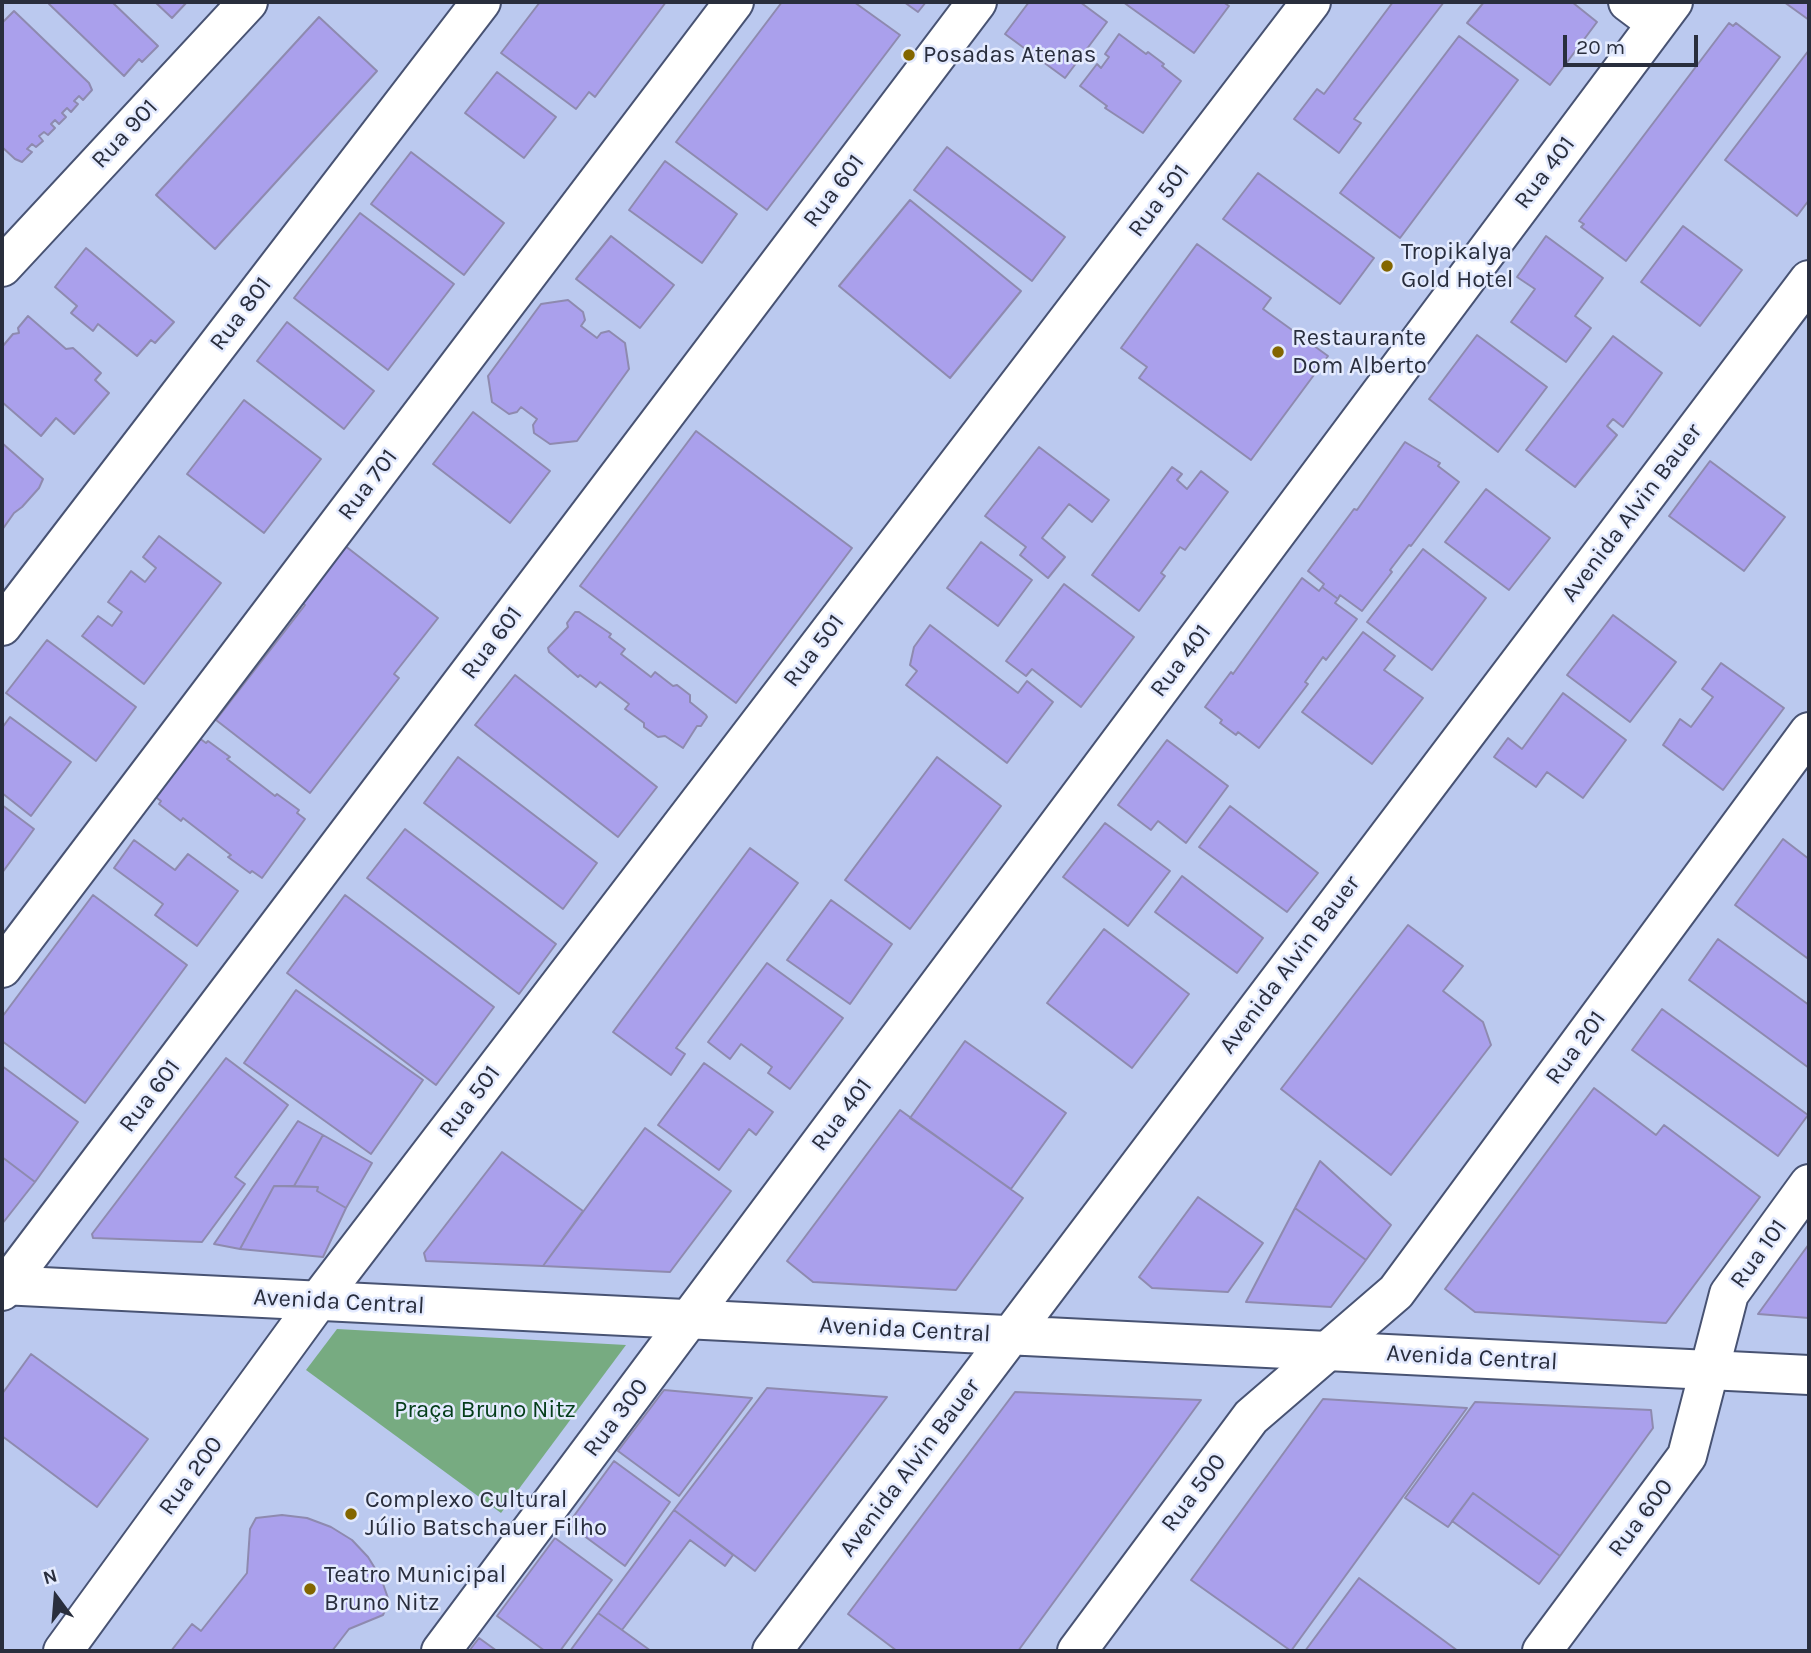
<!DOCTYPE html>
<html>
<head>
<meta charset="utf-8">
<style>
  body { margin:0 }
  #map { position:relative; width:1811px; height:1653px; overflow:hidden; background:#bbc9ef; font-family:Karla,sans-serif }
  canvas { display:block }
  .frame { position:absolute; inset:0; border:4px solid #292e3d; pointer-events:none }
  .north { position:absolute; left:21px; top:1562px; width:70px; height:70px; -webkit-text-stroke:5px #e3eafe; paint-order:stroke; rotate:344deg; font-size:19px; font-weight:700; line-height:28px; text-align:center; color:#292e3d }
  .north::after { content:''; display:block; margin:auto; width:24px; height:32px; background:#292e3d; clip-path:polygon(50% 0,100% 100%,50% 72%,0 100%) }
  .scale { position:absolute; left:1563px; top:35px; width:135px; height:32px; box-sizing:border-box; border:4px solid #292e3d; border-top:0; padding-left:9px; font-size:21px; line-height:24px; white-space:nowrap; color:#292e3d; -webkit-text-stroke:5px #e3eafe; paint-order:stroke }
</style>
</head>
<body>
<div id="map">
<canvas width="1811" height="1653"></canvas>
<div class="frame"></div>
<div class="north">N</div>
<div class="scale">20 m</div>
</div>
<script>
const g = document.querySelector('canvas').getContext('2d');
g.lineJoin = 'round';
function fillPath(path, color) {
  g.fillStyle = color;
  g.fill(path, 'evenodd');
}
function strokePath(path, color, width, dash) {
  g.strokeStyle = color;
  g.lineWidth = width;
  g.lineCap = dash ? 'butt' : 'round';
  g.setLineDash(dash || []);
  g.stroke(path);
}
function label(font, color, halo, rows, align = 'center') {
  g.font = font + ' Karla,sans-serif';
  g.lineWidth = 5;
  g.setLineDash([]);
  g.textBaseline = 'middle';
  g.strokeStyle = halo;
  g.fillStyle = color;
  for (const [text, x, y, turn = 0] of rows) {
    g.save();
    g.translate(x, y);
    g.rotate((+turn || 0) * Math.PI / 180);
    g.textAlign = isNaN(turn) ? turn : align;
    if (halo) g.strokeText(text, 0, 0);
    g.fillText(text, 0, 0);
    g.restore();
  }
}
fillPath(new Path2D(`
  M337,1329L626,1345L501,1513L306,1370Z`), '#77ab81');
const building = new Path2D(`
  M52,2H112L158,46L142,62L139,59L124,76L49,4Z
  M155,2H187L172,18Z
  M540,2H666L595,97L589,92L576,109L501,53Z
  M782,2H854L900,35L767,210L676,142Z
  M904,2H926L918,12Z
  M1029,2H1080L1107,22L1065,78L1005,34Z
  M1123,2H1223L1229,6L1194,53Z
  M1393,2H1444L1354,119L1361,123L1339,153L1294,119L1317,89L1324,94Z
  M1484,2H1572L1597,22L1550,85L1467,23Z
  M1784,2H1809V20Z
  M14,11L89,83L92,90L83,100L79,96L74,101L78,104L71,112L67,108L62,113L66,117L59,124L55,120L51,124L55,128L48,135L44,132L39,136L43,141L36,147L32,144L27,149L32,152L22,162L15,159L2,147V23Z
  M319,17L377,71L215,249L156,195Z
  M1729,23L1733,26L1736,23L1780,57L1626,261L1581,227L1584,224L1579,221Z
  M1119,34L1146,54L1148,52L1164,64L1162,66L1181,81L1143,133L1105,108L1107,106L1080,86L1097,64L1101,68L1109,57L1105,54Z
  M1459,36L1518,80L1400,238L1340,193Z
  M1809,50V200L1797,216L1725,160Z
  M497,72L556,117L524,158L465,113Z
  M947,147L1065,237L1032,281L914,190Z
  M411,152L504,223L464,275L371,204Z
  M665,161L737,214L702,263L629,210Z
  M1258,173L1374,258L1340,304L1223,219Z
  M910,200L1021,291L950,378L839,286Z
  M360,213L454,284L388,370L294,298Z
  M1683,226L1742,270L1700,326L1641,282Z
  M611,236L674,285L640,328L576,279Z
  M1546,236L1603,278L1575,316L1591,328L1566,362L1511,322L1535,289L1517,277Z
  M1197,244L1271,298L1263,309L1328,356L1251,460L1139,378L1147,367L1121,348Z
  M86,248L174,322L155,343L151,340L137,356L98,324L93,331L71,313L77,306L55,287Z
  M568,300L583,312L585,320L581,326L597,338L601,333L609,331L625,343L629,369L577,441L550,444L534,433L533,425L537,419L521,407L517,412L509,414L492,402L488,376L541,304Z
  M28,316L66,349L73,348L101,373L95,380L109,393L74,434L56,418L41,436L2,402V347L13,334L19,333L18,328Z
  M287,322L374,391L344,429L257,361Z
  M1477,335L1547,387L1498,452L1429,399Z
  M1613,336L1662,373L1623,427L1613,419L1607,426L1617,435L1575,487L1526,450Z
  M244,400L321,459L264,533L187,474Z
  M473,412L550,471L510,523L433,464Z
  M696,431L852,548L736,703L580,586Z
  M1405,442L1440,463L1438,466L1459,482L1411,546L1409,545L1390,570L1392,572L1362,611L1340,595L1338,599L1322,587L1324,584L1308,571L1354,509L1357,510Z
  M2,443L43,479L39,488L22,507L14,513L2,530Z
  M1039,447L1109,500L1092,522L1069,504L1042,538L1065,557L1048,578L1020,555L1026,547L985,516Z
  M1710,461L1785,517L1744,571L1669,516Z
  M1172,467L1182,474L1177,480L1187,489L1201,471L1228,492L1185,550L1180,547L1161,573L1165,576L1139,611L1092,575Z
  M1486,489L1550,538L1509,590L1445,542Z
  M159,536L221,583L144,684L82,636L98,616L112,626L122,612L108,602L131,571L145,582L156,568L143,557Z
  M981,542L1032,580L998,626L947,588Z
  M344,545L438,618L394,674L399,678L310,793L216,720L305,605L301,602Z
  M1423,549L1486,598L1432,670L1367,622Z
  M1302,578L1319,591L1322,587L1338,599L1335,603L1357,619L1326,660L1323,657L1305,682L1308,684L1259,748L1238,732L1236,735L1220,723L1222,720L1205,707L1231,672L1233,674Z
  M1064,584L1134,637L1081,707L1032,669L1026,676L1006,661Z
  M575,612H579L611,634L609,637L625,649L621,654L651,677L655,672L673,686L677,685L690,695V702L706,715L707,717L701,726H697L683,748L665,736L658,737L644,727V723L625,709L629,704L600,682L596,687L580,675L578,677L549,652L548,648L568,627L567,623Z
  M1613,615L1676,662L1630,722L1567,675Z
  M930,625L1018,693L1027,681L1053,702L1007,763L906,685L917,671L910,665L914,647Z
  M1363,632L1395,656L1384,670L1423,698L1372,764L1302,712Z
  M47,640L136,707L96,761L6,693Z
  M1721,663L1784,708L1723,790L1663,745L1680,719L1691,727L1713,697L1702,689Z
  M515,675L657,787L618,837L475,725Z
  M1563,693L1626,740L1583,798L1547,772L1536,787L1494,757L1508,738L1522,749Z
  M10,717L71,762L31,816L2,793V728Z
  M195,735L206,743L208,741L230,757L227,759L275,796L277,794L299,810L297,813L305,819L262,878L252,871L250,873L228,857L231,855L183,818L181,821L159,804L161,801L150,793Z
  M1167,740L1228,786L1186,843L1158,821L1151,830L1118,805Z
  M458,757L597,863L563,909L424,803Z
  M937,757L1001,806L910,929L845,880Z
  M2,805L34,829L2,873Z
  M1230,806L1318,873L1287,912L1199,847Z
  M1105,823L1170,871L1128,926L1063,877Z
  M405,829L556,944L519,994L367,878Z
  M1783,839L1809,859V955L1807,958L1735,905Z
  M134,840L175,870L188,854L238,891L197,946L155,915L163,904L114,868Z
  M750,848L798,883L676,1048L685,1054L671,1075L613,1032Z
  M1182,876L1263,938L1237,973L1155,912Z
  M93,895L187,965L85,1103L2,1041V1017Z
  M345,895L494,1007L436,1085L287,973Z
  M831,900L892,944L850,1004L787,960Z
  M1408,925L1463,966L1443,991L1483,1022L1491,1045L1391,1175L1281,1089Z
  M1104,929L1189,994L1132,1068L1047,1003Z
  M1718,939L1809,1005V1068L1689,980Z
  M767,963L843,1018L790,1089L768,1073L772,1067L741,1044L730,1059L708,1042Z
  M296,990L423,1080L371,1154L244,1063Z
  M1662,1009L1808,1115L1778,1156L1632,1050Z
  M965,1041L1066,1113L1011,1189L910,1118Z
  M226,1058L288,1105L235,1177L245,1184L202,1242L93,1238L92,1234Z
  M704,1063L773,1112L756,1135L749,1129L719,1170L658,1125Z
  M2,1066L78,1122L35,1182L2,1157Z
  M1594,1088L1656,1135L1664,1125L1760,1197L1666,1323L1475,1312L1445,1289Z
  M900,1110L1023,1198L956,1290L813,1282L787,1261Z
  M298,1121L323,1135L294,1186H274L240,1249L214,1244Z
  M645,1128L731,1191L670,1272L543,1266Z
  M323,1135L372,1163L346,1208L317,1191L318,1187L294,1186Z
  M502,1152L583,1211L543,1266L426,1261L424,1253Z
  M2,1157L35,1182L2,1224Z
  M1320,1161L1391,1225L1366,1260L1295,1208Z
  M274,1186L318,1187L317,1191L346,1208L323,1257L240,1249Z
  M1198,1197L1263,1243L1228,1292L1152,1288L1139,1277Z
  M1295,1208L1366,1260L1331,1307L1246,1302Z
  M1809,1244V1318L1758,1314Z
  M31,1354L148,1439L97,1507L2,1436V1394Z
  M767,1388L887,1397L755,1571L674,1510Z
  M664,1390L752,1398L679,1496L618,1451Z
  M1015,1392L1201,1400L1018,1651H897L848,1614Z
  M1323,1399L1467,1408L1291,1651L1191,1580Z
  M1475,1402L1651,1410L1653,1428L1560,1556L1473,1493L1448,1527L1405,1498Z
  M614,1461L670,1502L625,1566L568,1524Z
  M1473,1493L1560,1556L1539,1584L1452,1521Z
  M674,1510L733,1555L725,1566L690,1540L622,1630L598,1613Z
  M282,1515L307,1518L331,1527L352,1540L368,1557L381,1578L389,1601L383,1615L349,1629L332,1651H171L192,1624L201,1631L247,1573L250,1529L256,1518Z
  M555,1538L612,1580L560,1651H545L497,1616Z
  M1359,1578L1458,1651H1305Z
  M598,1613L622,1630L651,1651H570Z
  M479,1638L497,1651H469Z`);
fillPath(building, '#aaa0ec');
strokePath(building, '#8e8aaf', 2);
const street = new Path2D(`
  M1628,2L1656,23
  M2,267L248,2
  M2,626L481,2
  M2,968L734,2
  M2,1291L977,2
  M63,1651L318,1301L1311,2
  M441,1651L1673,2
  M1077,1651L1251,1417L1396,1292L1809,732
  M1542,1651L1687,1456L1729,1294L1809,1184`);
const secondary = new Path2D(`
  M2,1285L1809,1375
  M772,1651L1809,280`);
strokePath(street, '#485373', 42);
strokePath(secondary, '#485373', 42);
strokePath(street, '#fff', 38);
strokePath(secondary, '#fff', 38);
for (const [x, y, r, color] of [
  [909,55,7,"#836600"],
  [1387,266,7,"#836600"],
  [1278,352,7,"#836600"],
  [351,1514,7,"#836600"],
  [310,1589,7,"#836600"]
]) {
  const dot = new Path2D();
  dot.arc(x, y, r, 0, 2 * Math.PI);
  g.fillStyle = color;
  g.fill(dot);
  strokePath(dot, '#e3eafe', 2.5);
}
label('24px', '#292e3d', '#e3eafe', [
  ["Posadas Atenas",923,55],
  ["Tropikalya",1401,252],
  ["Gold Hotel",1401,280],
  ["Restaurante",1292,338],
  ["Dom Alberto",1292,366],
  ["Complexo Cultural",365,1500],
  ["Júlio Batschauer Filho",365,1528],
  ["Teatro Municipal",324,1575],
  ["Bruno Nitz",324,1603]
], 'left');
label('24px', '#292e3d', '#e3eafe', [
  ["Rua 901",125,134,-47],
  ["Rua 401",1545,173,-53],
  ["Rua 601",834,191,-53],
  ["Rua 501",1159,201,-53],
  ["Rua 801",241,314,-53],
  ["Rua 701",368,485,-53],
  ["Avenida Alvin Bauer",1632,513,-53],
  ["Rua 601",492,643,-53],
  ["Rua 501",814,651,-53],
  ["Rua 401",1181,661,-53],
  ["Avenida Alvin Bauer",1290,965,-53],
  ["Rua 201",1576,1048,-54],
  ["Rua 601",150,1096,-53],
  ["Rua 501",470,1102,-53],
  ["Rua 401",842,1115,-53],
  ["Rua 101",1759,1254,-54],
  ["Avenida Central",339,1302,3],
  ["Avenida Central",905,1330,3],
  ["Avenida Central",1472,1358,3],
  ["Rua 300",616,1418,-53],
  ["Avenida Alvin Bauer",910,1468,-53],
  ["Rua 200",191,1476,-54],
  ["Rua 500",1194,1493,-53],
  ["Rua 600",1641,1518,-53]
]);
label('24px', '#043d19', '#e3eafe', [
  ["Praça Bruno Nitz",485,1410]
]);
</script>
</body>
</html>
